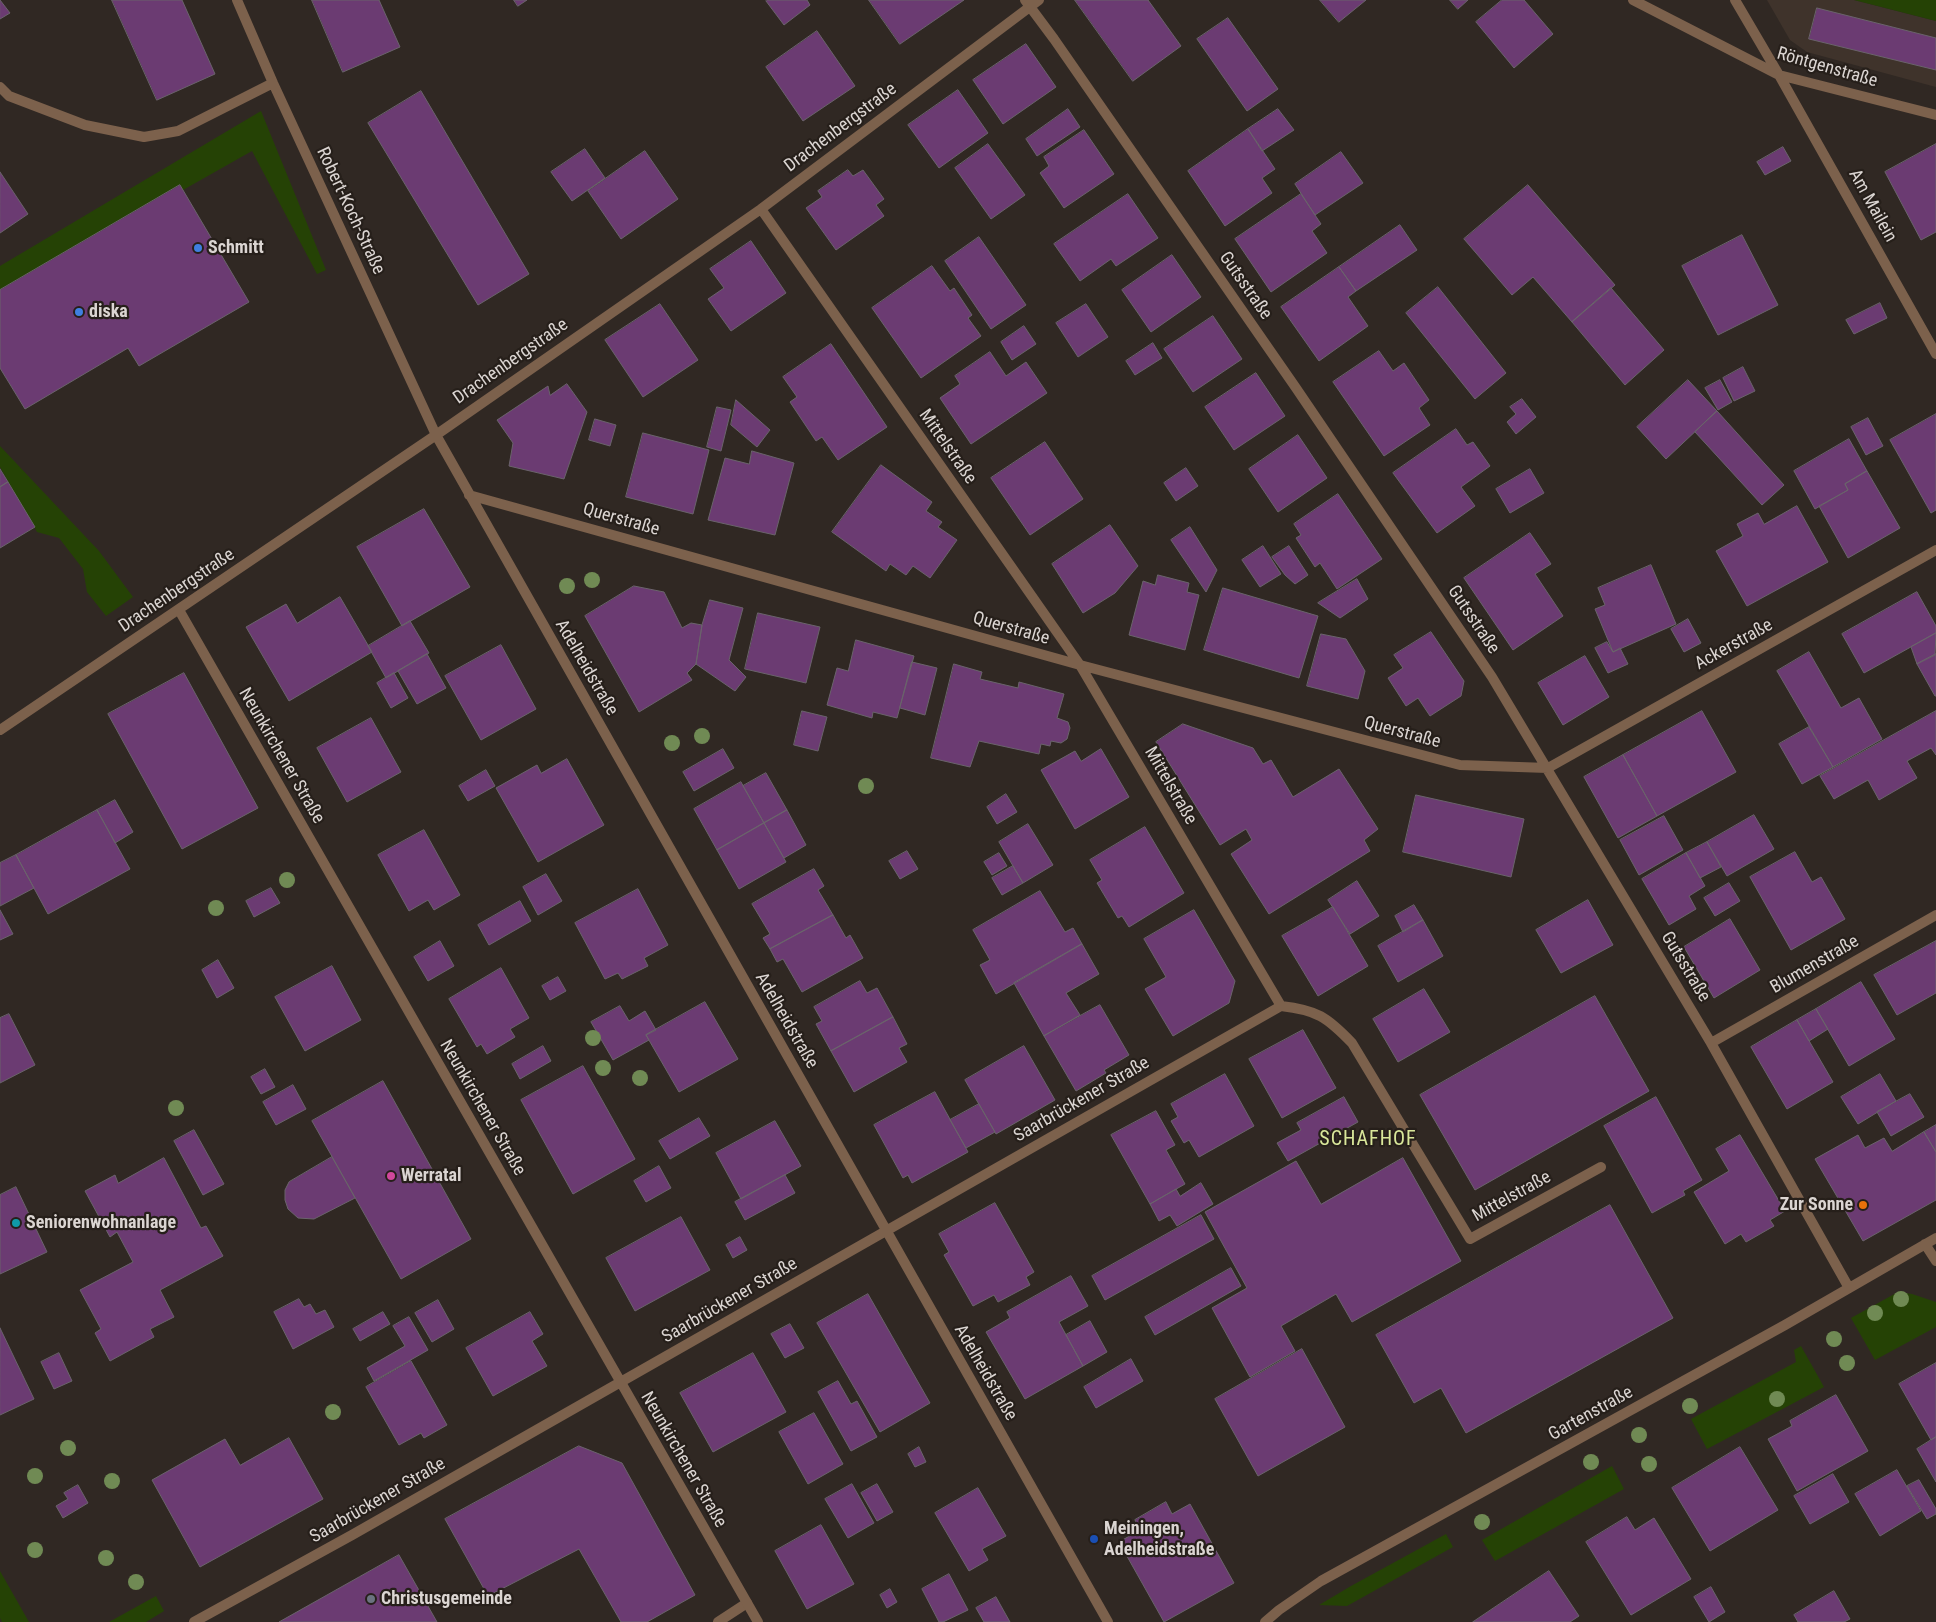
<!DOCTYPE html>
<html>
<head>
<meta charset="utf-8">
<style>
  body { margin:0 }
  canvas { display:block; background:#302823 }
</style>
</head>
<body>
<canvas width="1936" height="1622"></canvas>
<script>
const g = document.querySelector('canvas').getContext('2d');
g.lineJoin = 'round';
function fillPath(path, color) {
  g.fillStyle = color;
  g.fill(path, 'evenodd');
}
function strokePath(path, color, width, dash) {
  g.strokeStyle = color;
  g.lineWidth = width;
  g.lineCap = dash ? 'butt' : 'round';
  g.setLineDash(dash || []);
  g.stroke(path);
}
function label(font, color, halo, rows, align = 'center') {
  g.font = font + ' "Roboto Condensed",sans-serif';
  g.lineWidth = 4.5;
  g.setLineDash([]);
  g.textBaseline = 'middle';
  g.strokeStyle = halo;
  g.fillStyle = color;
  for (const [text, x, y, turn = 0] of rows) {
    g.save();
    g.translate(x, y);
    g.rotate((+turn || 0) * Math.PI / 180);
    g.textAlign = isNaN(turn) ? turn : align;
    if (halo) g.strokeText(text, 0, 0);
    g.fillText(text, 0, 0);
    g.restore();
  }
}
fillPath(new Path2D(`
  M1767,0H1854L1936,21V87L1807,52L1790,40Z`), '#3f332b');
fillPath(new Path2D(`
  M1854,0H1936V21Z
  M261,111L326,270L317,274L252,151L183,190L179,185L0,290V266Z
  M0,446L99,551L133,597L106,616L87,592L83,569L59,538L37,532L0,467Z
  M1898,1292L1912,1294L1936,1302V1327L1875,1360L1851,1318Z
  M1801,1346L1824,1387L1707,1449L1691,1419L1796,1362L1794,1350Z
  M1612,1466L1624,1489L1495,1561L1482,1540Z
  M1446,1534L1453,1547L1347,1606L1319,1605L1351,1586Z
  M0,1571L29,1622H2L0,1618Z
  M156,1596L164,1611L146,1622H109Z`), '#254205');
const building = new Path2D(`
  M0,0L10,13L0,19Z
  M112,0H182L215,74L157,100Z
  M312,0H379L400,47L343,72Z
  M514,0H527L518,6Z
  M767,0H807L810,5L784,25L766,1Z
  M869,0H964L900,44Z
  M1075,0H1148L1181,46L1133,81Z
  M1320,0H1366L1339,22Z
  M1450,0H1468L1458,9Z
  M1502,0H1524L1553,34L1514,68L1476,22Z
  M1817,8L1936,38V70L1809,39Z
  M1228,18L1278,89L1247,111L1197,39Z
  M817,31L855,86L803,121L766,67Z
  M1026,44L1056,87L1003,124L973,80Z
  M958,90L988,133L939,168L908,125Z
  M421,91L529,274L478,305L368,123Z
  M1068,109L1080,127L1037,156L1026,139Z
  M1278,109L1294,130L1262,151L1248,129Z
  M1248,129L1275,169L1262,178L1272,193L1225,226L1188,171Z
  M1084,130L1114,174L1064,208L1040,173L1049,166L1044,157Z
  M988,144L1025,195L991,219L955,168Z
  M1936,144V232L1921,240L1885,172Z
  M1783,147L1791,161L1765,175L1757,162Z
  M585,149L605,178L572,201L551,172Z
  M645,151L678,199L621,239L588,191Z
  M1341,152L1363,183L1315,215L1295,184Z
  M848,170L853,176L863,170L884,199L876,205L884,216L836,250L806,208L822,197L818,191Z
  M0,172L28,214L0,233Z
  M180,185L249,302L139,366L128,348L25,409L0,368V290Z
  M1528,185L1615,285L1572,322L1533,277L1512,295L1464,239Z
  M1128,194L1158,238L1116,266L1111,259L1080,281L1054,244Z
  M1301,194L1321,224L1312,231L1327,253L1271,292L1235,239Z
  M1400,225L1417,250L1356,291L1339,267Z
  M1742,235L1778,305L1718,335L1682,266Z
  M979,237L1026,305L991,329L945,261Z
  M751,241L786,293L731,331L708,299L724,288L710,269Z
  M1172,255L1201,297L1151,332L1122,290Z
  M932,266L950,291L954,288L972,315L968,318L981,336L921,378L872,308Z
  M1339,267L1356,291L1348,297L1368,326L1319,361L1281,307Z
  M1438,287L1506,373L1475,399L1406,313Z
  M1611,288L1664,350L1625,385L1572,322Z
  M1880,303L1887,318L1854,334L1846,320Z
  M660,304L698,360L643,397L605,340Z
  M1086,304L1108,337L1078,357L1056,323Z
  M1213,316L1242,359L1193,392L1164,349Z
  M1024,326L1036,344L1012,360L1001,342Z
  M1153,343L1162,358L1135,375L1126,361Z
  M831,344L887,427L838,460L822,437L816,441L790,402L797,397L783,377Z
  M1379,351L1393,371L1404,363L1429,400L1419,408L1430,425L1384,456L1333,382Z
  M990,352L1006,376L1026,362L1047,393L971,444L940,398L960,384L955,376Z
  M1743,367L1755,391L1734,401L1723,378Z
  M1256,373L1285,416L1234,450L1205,407Z
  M1688,380L1717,411L1666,459L1637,427Z
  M1720,380L1732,402L1718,410L1705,388Z
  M567,384L587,412L564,479L509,466L513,443L497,420L548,386L550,395Z
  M1522,399L1536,417L1516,434L1507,422L1516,414L1510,407Z
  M736,400L770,430L757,447L731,425Z
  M717,407L731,410L721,451L707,447Z
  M1717,411L1784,485L1762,505L1695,432Z
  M1936,414V510L1931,513L1890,440Z
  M1868,418L1883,446L1866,455L1851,427Z
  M595,419L616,425L610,446L589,440Z
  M1456,429L1467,445L1473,442L1490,466L1461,487L1475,506L1437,533L1393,473Z
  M643,433L709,450L693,514L626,497Z
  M1298,435L1327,478L1278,512L1249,469Z
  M1849,439L1867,471L1845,484L1848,490L1815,509L1794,471Z
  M1045,442L1083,499L1030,535L991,478Z
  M752,451L794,463L775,535L708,520L725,458L749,464Z
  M881,465L932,502L926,511L942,522L938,527L957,540L930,578L913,566L906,575L890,564L886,571L832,532Z
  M1186,468L1198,486L1176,501L1164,483Z
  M0,469L8,482L0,487Z
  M1530,469L1544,493L1510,513L1496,489Z
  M1867,471L1900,528L1848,558L1819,506L1848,490L1845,484Z
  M8,482L35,527L0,548V487Z
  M1338,494L1382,559L1337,589L1320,563L1315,567L1296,538L1301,535L1294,524Z
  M1797,506L1828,562L1747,606L1716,551L1743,536L1737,524L1758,513L1764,524Z
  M424,509L470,587L402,626L357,547Z
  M1110,525L1138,566L1115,593L1083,613L1052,564Z
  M1190,527L1217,570L1206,592L1171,540Z
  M1530,533L1551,564L1535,574L1563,616L1513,650L1464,578Z
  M1263,546L1281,574L1260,587L1242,560Z
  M1289,546L1308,575L1295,584L1285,575L1272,557Z
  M1651,565L1676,624L1613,652L1595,609L1605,605L1598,588Z
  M1158,575L1189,583L1187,592L1199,595L1185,650L1129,635L1143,581L1155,585Z
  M1357,579L1368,599L1340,618L1318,603Z
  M634,586L664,592L682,628L691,623L702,625L696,664L687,673L692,680L639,712L585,616Z
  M1223,588L1318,616L1299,678L1204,650Z
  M1917,592L1936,626V633L1864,673L1842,634Z
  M340,597L372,652L289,701L246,627L286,604L297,623Z
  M710,600L743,608L729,660L746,677L735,691L696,664L702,625Z
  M758,613L820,627L806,683L745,669Z
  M1688,619L1701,643L1684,652L1671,629Z
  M410,621L429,653L386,678L368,646Z
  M1431,632L1464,681L1461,696L1430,716L1418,698L1406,706L1388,678L1403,668L1394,655Z
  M1936,633L1935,655L1917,664L1911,647Z
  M1321,634L1346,639L1365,671L1358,699L1307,686Z
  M856,640L914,656L897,718L873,712L872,718L827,705L837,668L848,671Z
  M1607,642L1613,652L1620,648L1628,664L1608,673L1595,648Z
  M501,645L536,709L481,740L445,676Z
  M1809,652L1841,708L1859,698L1882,739L1833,767L1777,671Z
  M427,654L446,688L417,704L398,671Z
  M1936,654V696H1935L1917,664Z
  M1585,656L1609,697L1563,725L1538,683Z
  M912,662L937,668L925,715L900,708Z
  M954,664L982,672L980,679L1018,688L1019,682L1064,694L1057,718L1068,722L1070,728L1067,739L1061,743L1051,741L1050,746L1041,744L1039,754L979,741L970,767L931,758Z
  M184,673L258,808L182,849L108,714Z
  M394,673L408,698L391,708L377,683Z
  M802,711L827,717L818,751L794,745Z
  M1702,711L1736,772L1657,816L1623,755Z
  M1936,711V755L1931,748L1907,761L1917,778L1879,800L1868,780L1834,799L1820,776Z
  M371,718L401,772L347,802L317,748Z
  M1183,724L1253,748L1263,764L1271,760L1293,797L1339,769L1378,829L1364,840L1370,851L1269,914L1231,854L1252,840L1246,829L1220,845L1156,742Z
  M1809,727L1833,767L1802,784L1779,744Z
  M723,749L734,768L694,791L683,772Z
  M1101,749L1129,797L1075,829L1041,770L1075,751L1081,761Z
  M1623,755L1657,816L1618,838L1584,777Z
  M567,759L604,825L538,862L496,788L537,765L541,773Z
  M486,770L495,786L468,801L459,786Z
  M766,773L787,810L764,823L743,786Z
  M741,782L764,823L717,850L694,809Z
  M1006,794L1017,812L997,824L987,807Z
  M1416,795L1524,819L1511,877L1403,852Z
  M115,800L133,832L115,843L97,810Z
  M97,810L130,869L48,914L16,855Z
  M787,810L806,845L784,858L764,823Z
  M1754,815L1774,849L1727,876L1707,842Z
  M1664,816L1683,850L1639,875L1620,840Z
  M764,823L786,862L739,889L717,850Z
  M1028,824L1053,865L1023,883L999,842Z
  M1145,827L1184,893L1129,927L1122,916L1118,918L1097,883L1102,880L1090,860Z
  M424,830L460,895L434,910L428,900L409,911L378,855Z
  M1707,842L1721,867L1700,878L1686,853Z
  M907,851L918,869L900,879L889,861Z
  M1795,852L1812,882L1821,877L1845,919L1791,950L1750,877Z
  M999,853L1007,866L992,875L984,862Z
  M1686,853L1705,886L1689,896L1696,909L1669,925L1642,879Z
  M16,855L34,888L0,906V863Z
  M1013,866L1023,883L1002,895L992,878Z
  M814,869L824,886L818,890L833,915L770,949L763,938L770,934L752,904Z
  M546,874L562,901L538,915L523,887Z
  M1357,881L1379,916L1350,934L1328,900Z
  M1729,883L1740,901L1715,916L1704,898Z
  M271,888L280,903L254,917L246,901Z
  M638,889L668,945L644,958L648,966L622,979L618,973L605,979L575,923Z
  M1040,891L1065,932L1073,928L1082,944L996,994L980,965L990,960L973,930Z
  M1588,900L1613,945L1561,973L1536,930Z
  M520,901L531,921L489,945L478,925Z
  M1414,905L1423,920L1403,932L1395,916Z
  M1333,907L1368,966L1318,996L1282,936Z
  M0,910L13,934L0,940Z
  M1194,910L1235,981L1229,1003L1173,1036L1145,989L1166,977L1144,939Z
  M833,915L846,938L850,935L863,958L802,992L783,959L777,962L770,949Z
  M1730,919L1760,970L1714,998L1684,947Z
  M1423,920L1443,956L1398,982L1378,946Z
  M440,941L454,966L428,981L414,957Z
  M1936,941V993L1897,1015L1874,975Z
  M1082,944L1099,974L1066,993L1080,1015L1044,1036L1014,983Z
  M218,960L234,988L217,998L202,970Z
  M332,966L361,1020L305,1051L275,997Z
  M501,968L529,1018L510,1029L515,1037L487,1054L481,1044L477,1047L449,999Z
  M558,977L566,991L550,1000L542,986Z
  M860,981L867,993L877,988L893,1017L831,1051L816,1024L822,1021L814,1007Z
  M1861,982L1895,1039L1849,1066L1816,1009Z
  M1424,989L1450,1032L1398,1062L1373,1019Z
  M1595,996L1649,1091L1475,1190L1420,1095Z
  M705,1002L738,1059L679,1092L646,1035Z
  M1100,1005L1129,1055L1104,1070L1106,1073L1076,1091L1044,1036Z
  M620,1006L629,1021L645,1011L656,1030L646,1035L649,1040L613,1060L591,1022Z
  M1816,1009L1828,1029L1809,1041L1797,1020Z
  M9,1014L35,1065L0,1083V1018Z
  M893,1017L907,1044L899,1048L907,1062L854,1092L831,1051Z
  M1797,1020L1833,1082L1787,1109L1751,1047Z
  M1303,1030L1336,1088L1282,1118L1249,1059Z
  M543,1046L551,1061L520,1079L512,1064Z
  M1024,1046L1055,1100L996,1134L965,1080Z
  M583,1066L635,1159L573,1194L521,1100Z
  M265,1069L275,1087L261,1094L251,1077Z
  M1225,1074L1254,1126L1199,1157L1189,1140L1184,1143L1171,1121L1178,1117L1171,1104Z
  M1880,1074L1896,1101L1858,1124L1841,1097Z
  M383,1081L471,1239L401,1279L312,1121Z
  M293,1085L306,1109L276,1125L263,1102Z
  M935,1092L968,1152L912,1183L908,1175L903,1178L874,1125Z
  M1910,1094L1924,1117L1891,1136L1877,1112Z
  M1344,1097L1358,1122L1288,1161L1277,1143L1301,1130L1297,1123Z
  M1656,1097L1702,1180L1683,1191L1685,1195L1652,1213L1604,1126Z
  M979,1104L995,1132L966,1148L950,1120Z
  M1156,1111L1175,1145L1166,1150L1185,1184L1150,1204L1111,1135Z
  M699,1118L710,1136L670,1159L659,1141Z
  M775,1121L801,1166L741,1199L716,1153Z
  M1936,1125V1152L1924,1132Z
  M194,1130L224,1184L203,1195L174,1141Z
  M1924,1132L1936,1152V1200L1863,1241L1815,1159L1858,1135L1865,1148L1884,1138L1892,1151Z
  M1740,1135L1785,1211L1770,1220L1774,1226L1746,1242L1741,1234L1725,1244L1694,1192L1729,1171L1716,1149Z
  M332,1157L355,1198L314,1219L298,1218L288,1209L285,1200V1190L289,1182Z
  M164,1158L201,1228L206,1226L223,1256L160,1290L174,1317L150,1329L154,1337L110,1361L95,1333L101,1329L80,1290L133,1262L117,1232L110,1237L85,1191L115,1175L118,1183Z
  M1403,1158L1461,1261L1352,1322L1336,1294L1281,1326L1295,1351L1250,1377L1212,1308L1247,1288L1205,1212L1296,1161L1321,1204Z
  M659,1166L671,1188L646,1202L634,1181Z
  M785,1175L795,1193L745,1220L735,1202Z
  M1201,1183L1213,1204L1177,1226L1170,1215L1159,1221L1150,1204L1176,1189L1180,1196Z
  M16,1187L47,1252L0,1274V1195Z
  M995,1203L1034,1272L1026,1277L1030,1285L998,1302L994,1295L973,1306L944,1255L949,1252L939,1234Z
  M1610,1205L1673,1318L1466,1433L1441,1388L1414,1403L1376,1335Z
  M1201,1215L1214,1239L1105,1300L1092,1276Z
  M681,1217L710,1270L635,1311L606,1258Z
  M740,1237L747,1250L733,1258L726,1245Z
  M1231,1268L1241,1286L1155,1335L1145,1317Z
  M1071,1276L1088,1306L1059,1322L1083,1366L1025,1399L986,1332L1010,1318L1007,1312Z
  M868,1294L930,1403L880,1432L817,1323Z
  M299,1299L304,1307L310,1304L316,1314L325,1310L334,1327L293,1349L274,1312Z
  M438,1300L454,1329L432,1342L415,1313Z
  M383,1312L390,1324L360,1341L353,1329Z
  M530,1312L543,1334L532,1341L547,1366L493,1396L466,1348Z
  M409,1317L428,1350L374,1381L367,1368L405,1346L393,1326Z
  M1090,1321L1107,1352L1083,1366L1066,1335Z
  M790,1324L804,1348L785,1358L771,1334Z
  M0,1328L34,1399L0,1415Z
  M1302,1349L1345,1427L1258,1476L1215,1399Z
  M59,1353L72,1381L54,1389L41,1362Z
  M753,1353L786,1412L713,1452L680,1393Z
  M1131,1359L1143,1381L1096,1408L1084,1387Z
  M411,1361L447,1425L424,1438L421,1433L399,1445L366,1387Z
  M1936,1363V1437L1931,1440L1899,1384Z
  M838,1381L851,1404L857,1401L877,1437L851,1451L818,1392Z
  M1836,1395L1868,1451L1797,1491L1768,1439L1792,1426L1790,1421Z
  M814,1413L843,1464L808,1484L779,1432Z
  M1936,1437V1482L1917,1449Z
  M289,1438L323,1499L200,1567L152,1480L225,1439L240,1465Z
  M579,1446L622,1463L695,1595L647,1622H621L579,1549L488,1596L445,1519Z
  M919,1447L926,1462L915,1467L908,1454Z
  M1740,1447L1778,1510L1710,1551L1672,1488Z
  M1897,1470L1921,1511L1880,1536L1855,1494Z
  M1833,1474L1849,1502L1810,1524L1794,1496Z
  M1919,1480L1936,1509V1514L1927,1519L1907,1486Z
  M852,1484L874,1523L848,1538L825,1499Z
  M877,1484L893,1512L877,1521L861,1493Z
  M78,1485L88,1503L63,1518L56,1506L68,1499L64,1493Z
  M978,1488L1006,1536L982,1549L988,1560L969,1571L935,1513Z
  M1166,1502L1172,1514L1190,1504L1234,1583L1164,1622L1119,1542L1140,1530L1135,1520Z
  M1627,1517L1635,1530L1654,1518L1691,1579L1631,1615L1586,1542Z
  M821,1525L854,1584L807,1609L775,1551Z
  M399,1555L437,1622H279L359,1577Z
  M1549,1571L1579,1616L1570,1622H1473Z
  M949,1574L968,1610L943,1622H939L922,1589Z
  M1711,1587L1725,1612L1709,1622L1694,1597Z
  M890,1589L897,1602L887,1608L880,1595Z
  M1834,1591L1850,1619L1844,1622H1798L1794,1615Z
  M996,1597L1010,1622H984L976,1608Z`);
fillPath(building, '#6b3b72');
strokePath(building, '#6a636b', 1);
strokePath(new Path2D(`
  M718,1622L747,1603`), '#7c614c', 10);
strokePath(new Path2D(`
  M237,0L273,83L436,435L1108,1622
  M1025,0L1054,39L1296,388L1492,677L1711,1043L1849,1288
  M1633,0L1779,75L1936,115
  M1735,0L1779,75L1936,354
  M0,87L9,96L85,125L144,137L178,131L273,83
  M761,209L1080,665L1281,1006C1317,1010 1327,1017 1352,1043L1470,1239L1601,1167
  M469,495L1080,665L1460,765L1548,768
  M179,610L758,1622
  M0,730L436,435L761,209L1039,0
  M1548,768L1936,550
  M1711,1043L1936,915
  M1925,1244L1936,1261
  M194,1622L352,1535L1281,1006
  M1265,1622L1279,1610L1321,1581L1785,1325L1936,1238`), '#7c614c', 10);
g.fillStyle = '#708a54';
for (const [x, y] of [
  [592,580],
  [567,586],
  [702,736],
  [672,743],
  [866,786],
  [287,880],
  [216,908],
  [593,1038],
  [603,1068],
  [640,1078],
  [176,1108],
  [1901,1299],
  [1875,1313],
  [1834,1339],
  [1847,1363],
  [1777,1399],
  [1690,1406],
  [333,1412],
  [1639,1435],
  [68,1448],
  [1591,1462],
  [1649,1464],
  [35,1476],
  [112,1481],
  [1482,1522],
  [35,1550],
  [106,1558],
  [136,1582]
]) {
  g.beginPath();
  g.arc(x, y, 8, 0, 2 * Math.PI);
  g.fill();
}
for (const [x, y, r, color] of [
  [198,248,5,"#3f7fe0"],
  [79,312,5,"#3f7fe0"],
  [391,1176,5,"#d1479c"],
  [1863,1205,5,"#e8710a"],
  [16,1223,5,"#0f9aa8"],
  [1094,1539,5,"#1a4fb4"],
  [371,1599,5,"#6b7280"]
]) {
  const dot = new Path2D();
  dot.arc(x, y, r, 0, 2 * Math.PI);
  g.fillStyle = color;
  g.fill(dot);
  strokePath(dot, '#261f1a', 2);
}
label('18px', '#dbd5d2', '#261f1a', [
  ["Röntgenstraße",1827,68,16],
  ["Drachenbergstraße",841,128,-37],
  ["Am Mailein",1872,206,61],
  ["Robert-Koch-Straße",350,211,65],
  ["Gutsstraße",1245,286,55],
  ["Drachenbergstraße",511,362,-35],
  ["Mittelstraße",947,447,55],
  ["Querstraße",621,520,16],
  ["Drachenbergstraße",177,591,-34],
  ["Gutsstraße",1473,620,56],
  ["Querstraße",1011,629,16],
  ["Ackerstraße",1734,645,-29],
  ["Adelheidstraße",586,668,60],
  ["Querstraße",1402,733,15],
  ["Neunkirchener Straße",281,756,60],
  ["Mittelstraße",1170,786,60],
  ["Blumenstraße",1815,965,-30],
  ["Gutsstraße",1685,967,59],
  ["Adelheidstraße",786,1021,60],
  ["Saarbrückener Straße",1082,1100,-30],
  ["Neunkirchener Straße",482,1108,60],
  ["Mittelstraße",1512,1197,-29],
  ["Saarbrückener Straße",730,1301,-30],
  ["Adelheidstraße",985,1373,60],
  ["Gartenstraße",1591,1414,-29],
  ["Neunkirchener Straße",683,1460,60],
  ["Saarbrückener Straße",378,1501,-30]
]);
label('bold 18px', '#dbd5d2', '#261f1a', [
  ["Schmitt",208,248],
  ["diska",89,312],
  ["Werratal",401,1176],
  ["Zur Sonne",1853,1205,"right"],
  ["Seniorenwohnanlage",26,1223],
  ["Meiningen,",1104,1529],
  ["Adelheidstraße",1104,1550],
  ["Christusgemeinde",381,1599]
], 'left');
g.letterSpacing = '1px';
label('20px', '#d9e79a', '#261f1a', [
  ["SCHAFHOF",1368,1140]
]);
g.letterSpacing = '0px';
</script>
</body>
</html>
